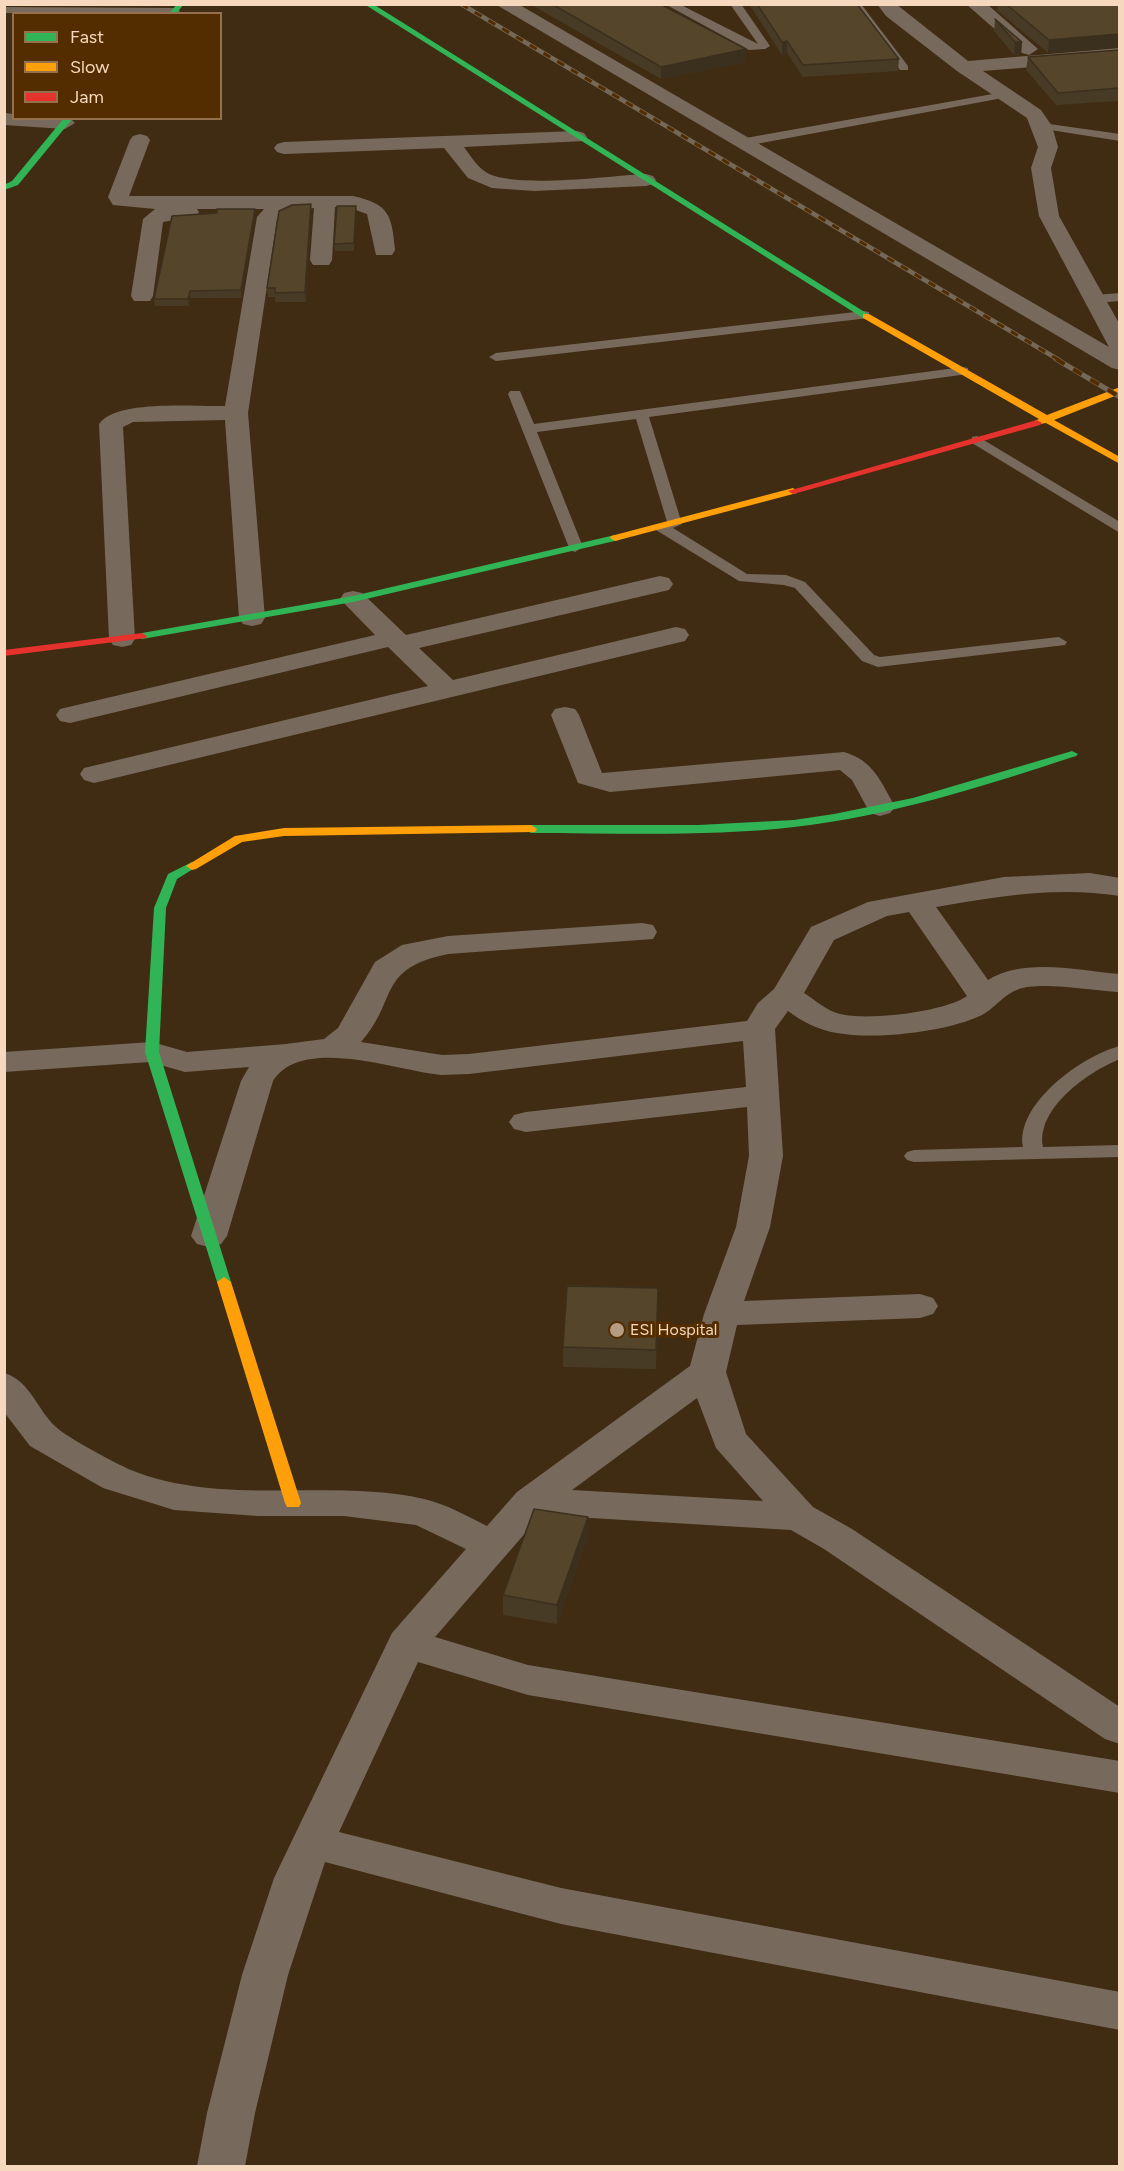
<!DOCTYPE html>
<html>
<head>
<meta charset="utf-8">
<style>
  body { margin:0 }
  #map { position:relative; width:1124px; height:2171px; overflow:hidden; background:#402c13; font-family:Figtree,sans-serif }
  canvas { display:block }
  .frame { position:absolute; inset:0; border:6px solid #f5d8bd; pointer-events:none }
  .legend { position:absolute; left:12px; top:12px; width:210px; height:108px; box-sizing:border-box; background:#532d00; border:2px solid #94714c; margin:0; padding:8px 10px; list-style:none; font-size:18px; color:#f5d8bd }
  .legend li { display:flex; align-items:center; gap:12px; height:30px }
  .legend b { width:30px; border:2px solid #94714c }
</style>
</head>
<body>
<div id="map">
<canvas width="1124" height="2171"></canvas>
<div class="frame"></div>
<ul class="legend">
<li><b style="height:8px;background:#30b455"></b>Fast</li>
<li><b style="height:8px;background:#ff9f0a"></b>Slow</li>
<li><b style="height:8px;background:#e5322d"></b>Jam</li>
</ul>
</div>
<script>
const g = document.querySelector('canvas').getContext('2d');
g.lineJoin = 'round';
function fillPath(path, color) {
  g.fillStyle = color;
  g.fill(path, 'evenodd');
}
function strokePath(path, color, width, dash) {
  g.strokeStyle = color;
  g.lineWidth = width;
  g.lineCap = dash ? 'butt' : 'round';
  g.setLineDash(dash || []);
  g.stroke(path);
}
function label(font, color, halo, rows, align = 'center') {
  g.font = font + ' Figtree,sans-serif';
  g.lineWidth = 6;
  g.setLineDash([]);
  g.textBaseline = 'middle';
  g.strokeStyle = halo;
  g.fillStyle = color;
  for (const [text, x, y, turn = 0] of rows) {
    g.save();
    g.translate(x, y);
    g.rotate((+turn || 0) * Math.PI / 180);
    g.textAlign = isNaN(turn) ? turn : align;
    if (halo) g.strokeText(text, 0, 0);
    g.fillText(text, 0, 0);
    g.restore();
  }
}
fillPath(new Path2D(`
  M665,4H679L758,44L730,4H741L770,46L765,49L749,50Z
  M850,4H861L908,66V70H900Z
  M4,7L175,8L180,11L178,14L4,13Z
  M1004,92L1010,95L1008,97L740,147L734,143L740,139Z
  M1042,123L1120,134V141L1038,128V124Z
  M1120,293V301L1095,303L1088,299L1095,295Z
  M864,311L869,312V318L496,361L489,357L496,353Z
  M963,367L968,368V374L649,417L682,524L673,528L747,574L786,575L805,582L874,655L880,657L1059,637L1067,642L1065,645L878,667L862,661L795,588L784,585L739,581L656,530L654,527L656,524L668,525L636,419L537,432L583,547L575,552L570,550L508,394L510,391H520L534,424Z
  M977,436L1120,522V533L972,443V437Z
  M1120,1046V1059C1088,1072 1036,1108 1043,1147L1120,1145V1157L914,1162L907,1160L904,1156L907,1152L914,1150L1023,1147C1015,1104 1083,1055 1120,1046Z`), '#776a5d');
fillPath(new Path2D(`
  M495,4H518L1109,347L1039,216L1031,168L1038,147L1027,118L957,71L886,16L877,4H896L968,61L1120,48V60L983,71L1041,110L1052,126L1058,147L1051,168L1059,216L1120,325V370L1112,368Z
  M966,4H987L1038,49L1029,55L1022,53Z
  M4,113L14,114V118H70L75,123L65,129L4,125Z
  M577,131L584,133L587,137L584,141L464,147C471,157 478,168 489,174C522,188 608,176 646,174L653,176L656,180L653,184L646,186L534,191L492,188L468,178L444,148L284,154L277,152L274,148L277,144L284,142Z
  M140,134L147,136L150,140L129,196H353C389,204 392,215 395,250L392,255H376L367,214L353,209L335,207L332,260L329,265H313L310,260L314,208L292,212L277,219L248,413L265,618L261,624L252,626L243,624L239,618L225,420L133,422L123,427L135,639L131,645L122,647L113,645L109,639L99,424C117,399 196,407 225,406L257,217L264,209H197L199,212L196,216L163,222L153,296L150,301H134L131,296L143,219L155,209L113,205L108,197L130,140L133,136Z
  M660,576L669,578L673,584L669,590L419,648L453,680L676,627L685,629L689,635L685,641L94,783L84,780L80,774L84,768L428,686L388,647L70,723L60,721L56,715L60,709L375,635L340,599L344,593L353,591L362,593L406,635Z
  M565,707L575,709L579,715L602,773L844,752C873,760 882,783 895,807L890,813L880,816L870,813L852,780L840,770L610,792L578,783L551,715L555,709Z
  M1090,873L1120,878V896C1059,886 997,896 936,907L988,980C1025,957 1079,971 1120,974V992C1094,991 1041,981 1019,989C1004,994 995,1008 982,1015C947,1032 875,1040 837,1033C818,1030 803,1022 788,1011L775,1029L783,1156L770,1227L744,1301L920,1294L933,1298L938,1306L933,1314L920,1318L737,1325L726,1372L746,1434L813,1507L852,1529L1120,1707V1744L1105,1739L824,1549L791,1530L541,1515L435,1637L528,1665L1120,1761V1793L528,1695L418,1662L339,1832L561,1888L1120,1992V2030L561,1924L325,1862L288,1975L255,2113L245,2166H197L207,2113L242,1975L274,1878L392,1633L466,1549L416,1525L344,1516H258L174,1510L103,1488L30,1446L4,1412V1373C30,1380 37,1410 56,1427C66,1437 117,1464 131,1470C221,1507 330,1478 424,1499C446,1504 467,1516 487,1526L517,1492L690,1366L704,1314L736,1227L749,1156L747,1107L526,1132L514,1129L509,1122L514,1115L526,1112L746,1087L743,1041L469,1074C460,1074 450,1075 441,1075C398,1071 302,1035 273,1081L227,1236L221,1244L209,1247L197,1244L191,1236L241,1081L249,1067L185,1072L150,1062L4,1072V1052L152,1042L187,1052L286,1044L324,1039L338,1028L375,962L402,945L448,936L642,923L653,925L657,932L653,939L448,954C376,969 399,999 361,1042L442,1055L469,1054L747,1021L758,1003L774,989L811,927L868,902L1004,877ZM909,912L967,996C945,1012 867,1021 840,1014C827,1011 815,1000 804,993L834,940L887,916ZM697,1398L716,1448L763,1501L572,1490Z`), '#776a5d');
fillPath(new Path2D(`
  M177,4H184L176,14H169Z
  M364,4H373L871,316L863,318Z
  M64,118H73L18,185L4,190V185L12,181Z
  M615,535L619,536V540L353,602L142,639L137,636L142,633L353,596Z
  M1072,751L1078,754L1076,756C984,786 891,816 794,827C707,837 618,833 531,833L525,829L531,825H698L794,820L834,814L913,798Z
  M192,862L198,866L177,879L166,908L159,1052L231,1282L224,1287L217,1282L145,1052L154,908L168,874Z`), '#30b455');
fillPath(new Path2D(`
  M863,314H869L1047,415L1120,387V394L1054,420L1120,457V464L1046,423L1034,425V421L1039,419L863,318Z
  M793,488L798,491L797,493L615,541L610,538L611,536Z
  M531,825L537,829L535,832L284,836L242,842L196,869L192,870L186,866L235,836L284,828Z
  M224,1277L231,1282L301,1503L299,1507H287L285,1503L217,1282Z`), '#ff9f0a');
fillPath(new Path2D(`
  M1037,420L1042,423L1040,425L797,493L793,494L788,491Z
  M142,633L147,636L146,638L4,656V650Z`), '#e5322d');
const railFar1 = new Path2D(`
  M461,4L1059,360`);
const rail = new Path2D(`
  M1056,359L1120,397`);
strokePath(railFar1, '#766858', 4.5);
strokePath(rail, '#766858', 5);
strokePath(railFar1, '#532d00', 3, [8]);
strokePath(rail, '#532d00', 4, [10]);
fillPath(new Path2D(`
  M530,4H660L746,49V62L661,79Z
  M749,4H857L899,59L898,71L803,77L787,53L782,55Z
  M998,4H1119V47L1048,53L997,10Z
  M995,19L1022,42L1021,54L1014,55L994,31Z
  M1119,50V101L1056,105L1026,70L1028,57Z
  M255,209V216L241,298H190L189,306H155L154,299L217,213Z
  M311,213L306,302H275V297H268L267,288Z
  M356,213L354,251H335L334,244Z
  M658,1288L656,1369L563,1367V1347Z
  M588,1517V1537L557,1624L503,1615V1595Z`), '#483b25');
fillPath(new Path2D(`
  M1119,34V47L1048,53L1049,40Z
  M787,41V53L782,55V42Z
  M1015,42H1022L1021,54L1014,55Z
  M746,49V62L661,79V67Z
  M311,204V213L306,302L305,292Z
  M255,209V216L241,298V290Z
  M190,291V298L189,306L188,299Z
  M588,1517V1537L557,1624V1605Z`), '#3b301e');
const building = new Path2D(`
  M552,4H660L746,49L661,67Z
  M757,4H857L899,59L803,65L787,41L782,42Z
  M1006,4H1119V34L1049,40Z
  M995,19L1022,42H1015Z
  M1119,50V88L1058,93L1028,57Z
  M311,204L305,292L275,293V288H267L279,211L292,205Z
  M337,206H356L354,243L334,244Z
  M217,209H255L241,290L190,291L188,299H154L172,216L217,213Z
  M567,1286L658,1288L656,1350L563,1347Z
  M534,1509L588,1517L557,1605L503,1595Z`);
fillPath(building, '#54452b');
strokePath(building, '#3b301e', 1.5);
for (const [x, y, r, color] of [
  [617,1330,8,"#b69c82"]
]) {
  const dot = new Path2D();
  dot.arc(x, y, r, 0, 2 * Math.PI);
  g.fillStyle = color;
  g.fill(dot);
  strokePath(dot, '#532d00', 2);
}
label('16px', '#f5d8bd', '#532d00', [
  ["ESI Hospital",630,1330]
], 'left');
</script>
</body>
</html>
